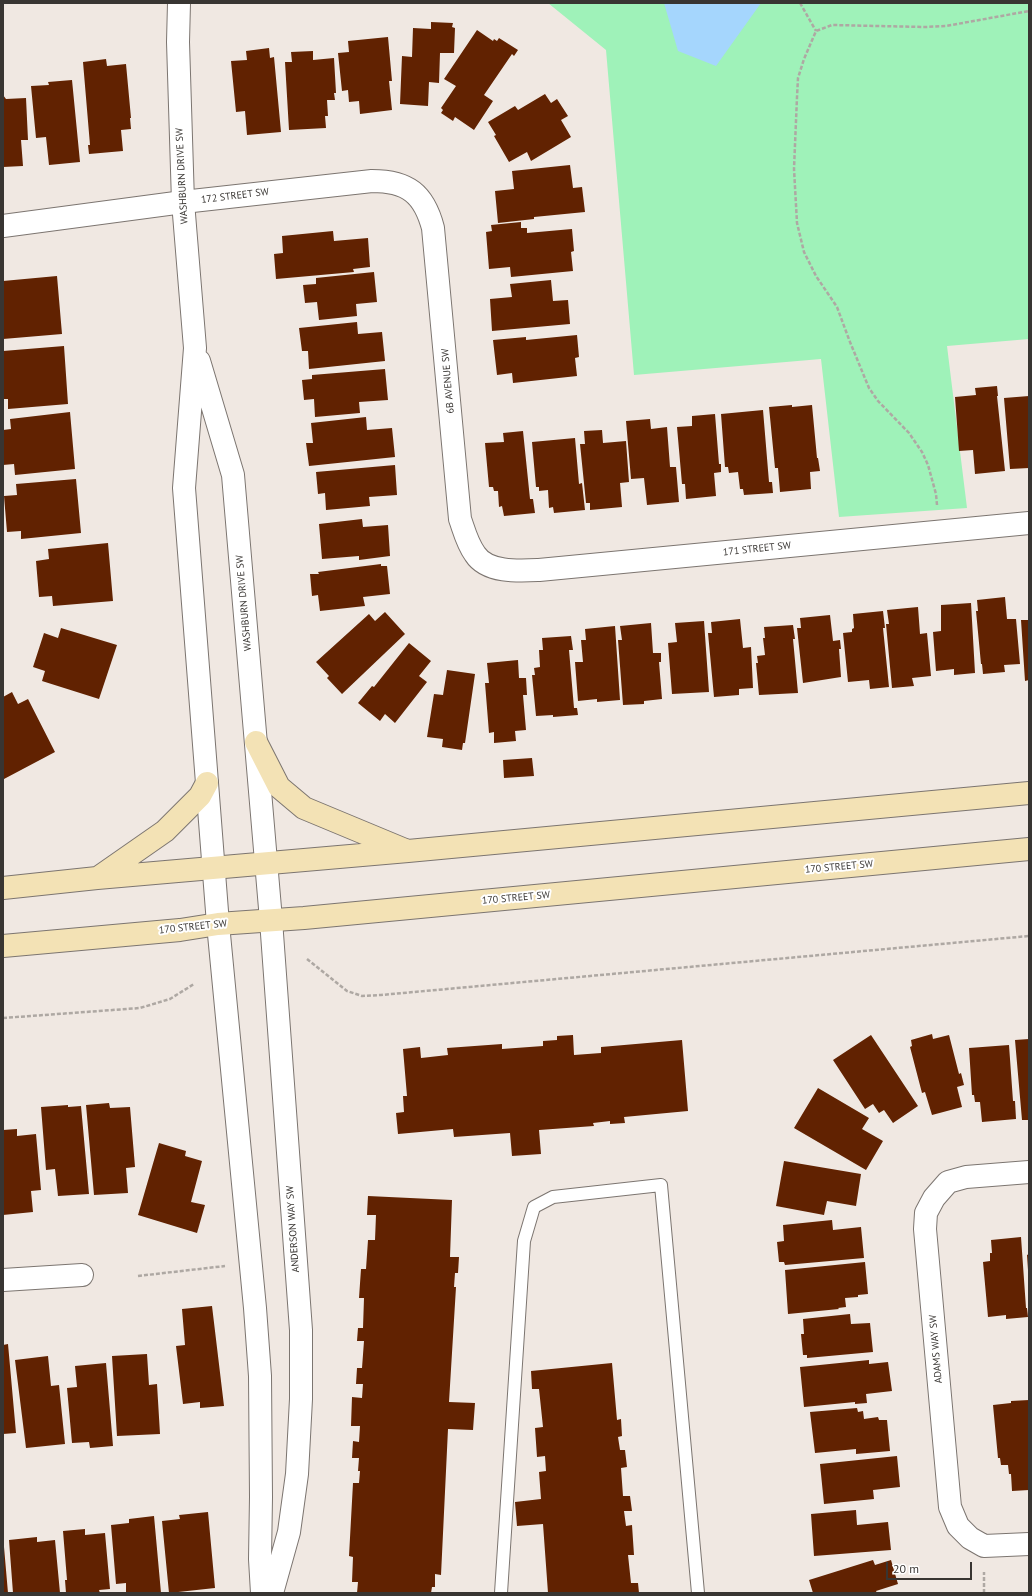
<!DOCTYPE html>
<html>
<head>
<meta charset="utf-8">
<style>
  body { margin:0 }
  #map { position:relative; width:1032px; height:1596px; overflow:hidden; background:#f0e8e2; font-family:"PT Sans",sans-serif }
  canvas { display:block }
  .frame { position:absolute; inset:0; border:4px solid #383532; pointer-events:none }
  .scale { position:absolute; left:886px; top:1562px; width:86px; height:18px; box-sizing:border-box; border:2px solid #383532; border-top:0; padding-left:5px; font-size:12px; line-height:14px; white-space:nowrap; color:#383532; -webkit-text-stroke:3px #fff; paint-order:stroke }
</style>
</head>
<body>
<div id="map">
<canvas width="1032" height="1596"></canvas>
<div class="frame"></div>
<div class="scale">20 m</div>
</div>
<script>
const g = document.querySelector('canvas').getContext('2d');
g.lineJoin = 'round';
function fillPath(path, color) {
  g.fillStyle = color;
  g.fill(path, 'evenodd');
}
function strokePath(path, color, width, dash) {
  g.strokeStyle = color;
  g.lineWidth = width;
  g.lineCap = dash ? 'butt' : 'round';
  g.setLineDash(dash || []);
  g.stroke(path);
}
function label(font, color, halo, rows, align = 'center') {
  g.font = font + ' "PT Sans",sans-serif';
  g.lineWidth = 4;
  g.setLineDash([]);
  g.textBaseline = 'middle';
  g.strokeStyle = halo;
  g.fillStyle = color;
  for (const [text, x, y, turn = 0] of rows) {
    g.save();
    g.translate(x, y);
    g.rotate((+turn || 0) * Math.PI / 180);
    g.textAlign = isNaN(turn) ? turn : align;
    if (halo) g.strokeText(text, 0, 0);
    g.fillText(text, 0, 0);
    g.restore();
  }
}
fillPath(new Path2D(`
  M548,3H1029V339L947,346L967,508L839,517L821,359L634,375L606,50Z`), '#9ff2b9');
fillPath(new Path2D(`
  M664,3H761L716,66L678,51Z`), '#a5d6fd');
fillPath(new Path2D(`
  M431,22L453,23L452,27L455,28L454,53H440L439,83L429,82L428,106L400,104L402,56L412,57L413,28L431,29Z
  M477,30L493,41L494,39L497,41L499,38L518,50L514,56L512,54L484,95L493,101L474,130L455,117L453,121L441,113L443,110L441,108L456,86L444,79Z
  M388,37L392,81H389L392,110L360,114L359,101L349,102L348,90L342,91L338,53L349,52L348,41Z
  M269,48L270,58L274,57L281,132L247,135L245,111L236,112L231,61L247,60L246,51Z
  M313,51V60L334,58L336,93H334L335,100H327L328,116H325L326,128L289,130L285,62H292L291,52Z
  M106,59L107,66L126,64L131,118H130L131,129L121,130L123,151L89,154L88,145H90L83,62Z
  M72,80L80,162L49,165L46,137L36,138L31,86L49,85L48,82Z
  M545,94L551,103L557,99L568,116L561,120L571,137L531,161L527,152L509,162L494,136L496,135L488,122L515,106L518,110Z
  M3,95L6,99L26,98L28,140H21L23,166L3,167Z
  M570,165L573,188L582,187L585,212L534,217V219L498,223L495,191L514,189L512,171Z
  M521,222V228H527V233L572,229L574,251L571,252L573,271L511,277L510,267L489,269L486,232L492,231L491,225Z
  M333,231L334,241L368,238L370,267L353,269L354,272L276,279L274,254L283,253L282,236Z
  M374,272L377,302L356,304L357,316L319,320L317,302L305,303L303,285L316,284V278Z
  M57,276L62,334L3,339V281Z
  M551,280L553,301L568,300L570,324L492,331L490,299L512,297L510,284Z
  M357,322L358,334L382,332L385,361L309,369L308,351H302L299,328Z
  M577,335L579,357L575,358L577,376L513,383L512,373L497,375L493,340L526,337V340Z
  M64,346L68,404L8,409V399H3V351Z
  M385,369L388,400L359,402L360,413L315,417L314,399L304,400L302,380L312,379V375Z
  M997,386L998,396H997L1005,471L975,474L973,450L959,451L955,397L976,395L975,388Z
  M1029,396V468L1010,469L1004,398Z
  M792,405V407L812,405L817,458H818L820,471L810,472L811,489L780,492L778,468H775L769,407Z
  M763,410L769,482H772L773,493L744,495L743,489H740L738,472L729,473L728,467H725L721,414Z
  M70,412L75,469L15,475L14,464L3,465V430L11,429L10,419Z
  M715,414L719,464H721V472L714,473L716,496L686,499L685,484H682L677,427L692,426V416Z
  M366,417L367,430L392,428L395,457L309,466L306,443H313L311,423Z
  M650,419L651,429L667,427L670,467H676L679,502L647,505L644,478L631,479L626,421Z
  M602,430L603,443L626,441L629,482L620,483L622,507L590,510V503H586L580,444H585L584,431Z
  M523,431L530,499H533L535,513L504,516L502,506L499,507L498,491H494L493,487H489L485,443L504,442L503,433Z
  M575,438L579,484L582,483L585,510L554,513L553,507L549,508L548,490L539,491V487H536L532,442Z
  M395,465L397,495L369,497L370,506L326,510L325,493L318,494L316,472Z
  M76,479L81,533L21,539V531L7,532L4,496L17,495L16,484Z
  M362,519L363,527L388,525L390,556L359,560V556L322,559L319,524Z
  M108,543L113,601L53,606L52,596L39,597L36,561L49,559L48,549Z
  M381,564V566H387L390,594L363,597L365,606L320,611L318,595L312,596L310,574H319L318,572Z
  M1005,597L1007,619H1016L1020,664L1004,665L1005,672L983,674L982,664H981L976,611H978L977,600Z
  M971,603L975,673L954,675V669L936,671L933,632L941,631V605Z
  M918,607L920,634L927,633L931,676L912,678L914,686L892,688L886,624H889L887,610Z
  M883,611L885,628H883L889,687L870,689L869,680L848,682L843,633L852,632V629L854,628L853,614Z
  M385,612L405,634L342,694L327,678L329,676L316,662L369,614L375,621Z
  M830,615L833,641L840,640L841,649H839L841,677L803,683L797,628H801L800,618Z
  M740,619L743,648L751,647L753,688L739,689V695L714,697L708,633H712L711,622Z
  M1021,620H1029V680L1025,681Z
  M704,621L709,692L672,694L668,643L677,642L675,623Z
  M651,623L653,653H661V662H659L662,699L644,701V704L623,705L618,640H622L620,626Z
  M793,625L795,639H793L798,693L759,695L756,663H758L757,656L765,655L763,638H765L764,627Z
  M615,626L620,700L597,702V699L578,701L575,662H583L581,640H586L585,629Z
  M61,628L117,645L99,699L42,681L45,671L33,667L44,633L58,638Z
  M571,636L573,650H569L574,708H577L578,715L553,717V715L536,716L532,675H535L534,668L540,667L539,650H543L542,638Z
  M409,643L431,661L419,676L427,682L395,723L385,714L380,721L358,703L372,686L374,687Z
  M518,660L519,678H526L527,695H523L526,730L515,731L516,741L494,743V732L489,733L485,683H489L487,663Z
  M447,670L475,674L465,743H463L462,750L442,747L443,739L427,737L434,694L443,695Z
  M12,692L18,704L28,699L55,752L4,779L3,776V697Z
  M532,758L534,776L504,778L503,760Z
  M932,1034L933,1039L949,1035L959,1074L961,1073L964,1085L957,1087L962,1107L932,1115L925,1092L922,1093L910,1047L912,1046L911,1040Z
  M573,1035L574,1055L601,1053V1047L682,1040L688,1111L624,1117L625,1123L610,1124V1121L593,1123L594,1126L539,1130L541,1154L512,1156L510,1133L454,1137L453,1129L398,1134L396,1113L404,1112L403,1096H407L403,1049L420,1047L421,1058L448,1055L447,1048L502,1044V1049L543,1046V1041L557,1040V1036Z
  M871,1035L918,1106L893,1123L884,1110L879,1113L873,1104L865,1109L833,1060Z
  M1029,1039V1120H1022L1015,1040Z
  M1009,1045L1013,1101H1015L1016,1119L982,1122L980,1102H975L974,1095H972L969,1048Z
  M818,1088L869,1118L862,1129L883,1141L866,1170L794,1128Z
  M109,1103L110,1108L130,1107L135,1167L126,1168L128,1193L94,1195L86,1105Z
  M68,1105V1107L81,1106L89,1194L58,1196L55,1169L46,1170L41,1107Z
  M17,1129V1136L36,1134L41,1190L31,1191L33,1212L3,1215V1130Z
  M159,1143L186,1151L185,1156L202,1161L191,1202L205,1205L197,1233L138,1215Z
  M784,1161L861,1174L856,1206L827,1201L824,1215L776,1206Z
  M368,1196L452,1200L450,1257H459L458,1273H455L454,1287H456L449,1402L475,1403L473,1430L448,1429L441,1575L435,1574V1587H432L431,1593H357L358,1582H352L353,1557L349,1556L353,1483H359L360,1471H358L359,1458H352L353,1441L359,1442L360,1426H351L352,1397L362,1398L363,1384H356L357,1368H362L364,1341H357L358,1328H363L364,1298H359L361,1269H366L368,1240H375L376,1215H367Z
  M832,1220L833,1230L861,1227L864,1258L785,1265L784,1262H779L777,1242L784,1241L783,1225Z
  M1021,1237L1026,1308H1027L1028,1317L1006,1319V1315L988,1317L983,1262L990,1261V1253H992L991,1240Z
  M1029,1254V1270H1028L1027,1255Z
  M865,1262L868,1294L858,1295V1297L845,1298L846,1307L838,1308L839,1309L788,1314L785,1270Z
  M212,1306L224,1406L200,1408V1402L183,1404L176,1346L185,1345L182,1309Z
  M850,1314L851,1324L870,1323L873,1352L807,1358V1355H803L801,1334H804L803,1319Z
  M8,1344L16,1433L3,1434V1345Z
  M147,1354L149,1385L157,1384L160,1434L117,1436L112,1356Z
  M48,1356L51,1386L59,1385L65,1444L26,1448L15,1360Z
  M869,1360V1364L888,1362L892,1391L866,1394L867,1403L855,1404V1402L804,1407L800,1367Z
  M106,1363L113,1446L90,1448L89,1442L72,1443L67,1388L77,1387L75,1366Z
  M612,1363L617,1420L621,1419L622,1436L618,1437L620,1450H625L627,1467L621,1468L623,1496H630L632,1511H624L626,1526L632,1525L634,1555H628L631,1583H638L639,1593H548L543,1524L517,1526L515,1502L541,1499L539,1472L546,1471L545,1456L537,1457L535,1428L543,1427L539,1389H532L531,1371Z
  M1029,1400V1490L1012,1491L1011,1474H1009L1008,1465H1001L1000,1458H998L993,1405L1011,1403V1401Z
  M857,1408L858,1412L863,1411L864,1419L878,1417L879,1420H887L890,1451L856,1454V1449L815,1453L810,1412Z
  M897,1456L900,1487L873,1490L874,1499L824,1504L820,1464Z
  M856,1510L857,1525L888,1522L891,1550L814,1556L811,1514Z
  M208,1512L215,1588L169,1593L162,1521L180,1519L179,1515Z
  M154,1516L161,1593H126V1583L116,1584L111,1525L129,1523V1519Z
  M85,1529V1535L105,1533L110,1589L99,1590L100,1593H66L65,1580H67L63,1531Z
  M37,1537V1542L55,1540L60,1593H13L9,1540Z
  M3,1547H4L8,1593H3Z
  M873,1560L875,1565L891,1560L898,1584L876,1591L877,1593H813L809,1580Z`), '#612201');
const service = new Path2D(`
  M501,1593L524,1241L534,1207L553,1197L661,1185L698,1593`);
const minor = new Path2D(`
  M3,226L183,202L372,181C408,181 424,194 433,228L460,519C464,530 467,543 475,554C487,573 519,571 539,570L1029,523
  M1029,1172L966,1177L948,1182L934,1198L926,1213L925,1229L950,1507L958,1526L970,1538L984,1546L1029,1544
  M3,1280L82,1275`);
const tertiary = new Path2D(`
  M179,3L178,42L183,202L195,348L184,488L218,924L255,1308L260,1376L261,1497L260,1559L262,1593
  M199,361L233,475L271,920L301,1330V1399L297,1474L289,1532L272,1593`);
const secondary = new Path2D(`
  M256,742L279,787L304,808L405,850
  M99,877L165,831L200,796L207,783
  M3,888L97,878L408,851L1029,793
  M3,946L180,930L218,924L304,918L1029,849`);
strokePath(service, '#7c7570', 14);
strokePath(minor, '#7c7570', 24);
strokePath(tertiary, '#7c7570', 24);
strokePath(secondary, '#7c7570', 24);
strokePath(new Path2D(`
  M800,3L816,31
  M937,505L936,494L928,465L922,452L909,433L878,401L869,388L850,342L837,307L816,276L804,252L797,223L794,169L797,97L798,78L804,59L816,31L832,25L925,27L946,26L1029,11
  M307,959L347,991L362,996L381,995L1029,936
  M3,1018L140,1008L170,999L194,984
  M138,1276L225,1266
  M984,1593V1572`), '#aea8a3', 2.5, [4, 2]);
strokePath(service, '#fff', 12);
strokePath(minor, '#fff', 22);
strokePath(tertiary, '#fff', 22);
strokePath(secondary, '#f3e2b5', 22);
label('10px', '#383532', '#fff', [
  ["WASHBURN DRIVE SW",182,176,-93],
  ["172 STREET SW",235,196,-7],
  ["6B AVENUE SW",448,381,-95],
  ["171 STREET SW",757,549,-6],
  ["WASHBURN DRIVE SW",244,603,-95],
  ["170 STREET SW",839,867,-5],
  ["170 STREET SW",516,898,-5],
  ["170 STREET SW",193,927,-6],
  ["ANDERSON WAY SW",293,1229,-94],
  ["ADAMS WAY SW",936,1349,-95]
]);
</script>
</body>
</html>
